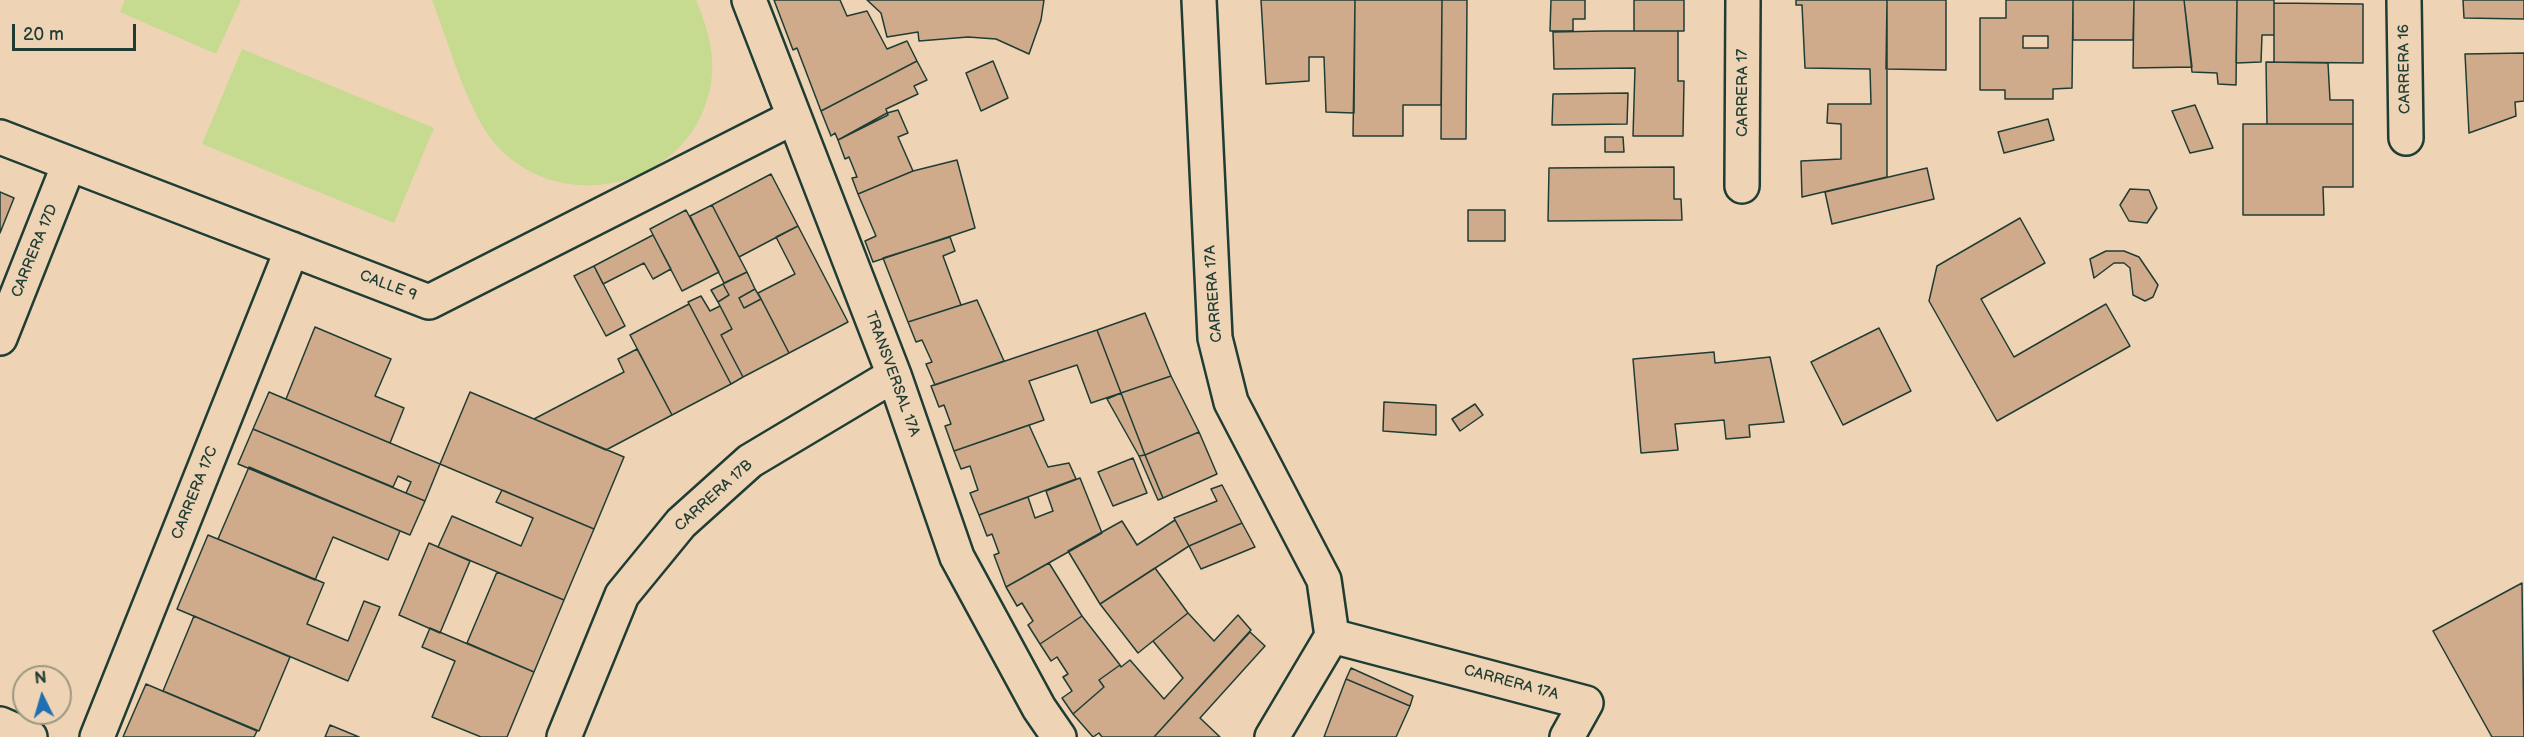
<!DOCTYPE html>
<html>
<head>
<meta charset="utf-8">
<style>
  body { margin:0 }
  #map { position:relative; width:2524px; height:737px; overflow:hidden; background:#eed4b5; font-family:"Balsamiq Sans",sans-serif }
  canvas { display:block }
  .north { position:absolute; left:12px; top:665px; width:60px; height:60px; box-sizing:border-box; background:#eed4b5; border:2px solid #9b9881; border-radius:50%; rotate:355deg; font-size:16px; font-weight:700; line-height:24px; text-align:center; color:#1f3d34 }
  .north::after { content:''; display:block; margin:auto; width:21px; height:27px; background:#1f6fb2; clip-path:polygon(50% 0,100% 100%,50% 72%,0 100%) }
  .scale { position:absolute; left:12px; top:24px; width:124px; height:27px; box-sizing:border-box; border:3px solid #1f3d34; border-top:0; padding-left:8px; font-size:18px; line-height:21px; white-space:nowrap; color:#1f3d34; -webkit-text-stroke:4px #eed4b5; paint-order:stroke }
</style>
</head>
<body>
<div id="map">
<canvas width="2524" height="737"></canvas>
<div class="north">N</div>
<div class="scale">20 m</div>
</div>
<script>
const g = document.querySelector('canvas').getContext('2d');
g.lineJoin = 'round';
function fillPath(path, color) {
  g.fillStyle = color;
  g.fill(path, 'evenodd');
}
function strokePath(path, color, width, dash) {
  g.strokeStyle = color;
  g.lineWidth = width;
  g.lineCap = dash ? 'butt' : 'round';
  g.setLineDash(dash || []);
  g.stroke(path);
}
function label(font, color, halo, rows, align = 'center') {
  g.font = font + ' "Balsamiq Sans",sans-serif';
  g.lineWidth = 4.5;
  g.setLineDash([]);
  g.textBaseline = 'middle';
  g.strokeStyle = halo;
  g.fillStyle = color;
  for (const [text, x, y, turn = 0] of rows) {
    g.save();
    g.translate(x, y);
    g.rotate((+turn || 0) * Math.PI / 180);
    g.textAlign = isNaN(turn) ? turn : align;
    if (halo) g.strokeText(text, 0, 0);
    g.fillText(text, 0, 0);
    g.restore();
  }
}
fillPath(new Path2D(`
  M125,0H241L216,54L120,12Z
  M432,0H696C708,29 717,57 710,88C691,185 566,218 499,148C468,116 449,43 432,0Z
  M242,49L434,128L394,223L202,144Z`), '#c6da90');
const building = new Path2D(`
  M774,0H840L847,16L867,11L887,49L907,41L917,61L821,111L797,48L793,50Z
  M867,0H1044L1041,20L1029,54L996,39L968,37L919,41L918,32L887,37L881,13Z
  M1261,0H1355L1354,113L1326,112L1324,57H1309V81L1266,84Z
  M1355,0H1442L1441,105H1403V136H1353Z
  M1442,0H1467L1466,139H1441Z
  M1551,0H1585V19H1573V31H1550Z
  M1634,0H1684V31H1634Z
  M1796,0H1887V177L1802,197L1801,161L1841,159V124L1827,123L1828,104H1871L1870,69L1805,68L1802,5H1796Z
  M1887,0H1946V70L1886,69Z
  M2006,0H2073L2072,88L2053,89V99H2005V90H1980V18H2006ZM2023,36H2048V48H2023Z
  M2073,0H2134L2133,40H2073Z
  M2134,0H2184L2192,67L2133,68Z
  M2184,0H2237L2236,85L2218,84L2217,73L2192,72Z
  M2237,0H2274V35H2262L2261,62L2236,63Z
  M2463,0H2524V19L2464,18Z
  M2274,3L2363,4V63L2274,62Z
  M1604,31H1678V81H1684L1683,136H1633L1635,68L1554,69L1553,32Z
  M2524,53V101L2515,102L2516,116L2469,133L2465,54Z
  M917,61L927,80L914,86L918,94L886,109L888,115L838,140L835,133L831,136L821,111Z
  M993,61L1008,98L981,111L966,73Z
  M2266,62L2328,63L2330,100H2353V124H2267Z
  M1628,93L1627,124L1552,125L1553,94Z
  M2195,105L2213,148L2190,153L2172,111Z
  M898,110L908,133L898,137L913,171L858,194L852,178L857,177L849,157L845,159L838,140L887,113Z
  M2048,119L2054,140L2004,153L1998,132Z
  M2243,124H2353V187H2323L2324,215H2243Z
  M1605,137H1623L1624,152H1605Z
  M957,160L975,228L873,262L865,241L876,236L858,194L913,171Z
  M1674,167V199H1681L1682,220L1548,221L1549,168Z
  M1927,168L1934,199L1832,224L1825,192Z
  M771,174L798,226L739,257L712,205Z
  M2130,189L2149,190L2157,208L2147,223L2129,221L2120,205Z
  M0,192L14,198L0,233Z
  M712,205L747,272L724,283L690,216Z
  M686,210L719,272L682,291L650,229Z
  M1468,210H1505V241H1468Z
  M2020,218L2045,263L1981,299L2014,357L2106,304L2130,346L1997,421L1929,301L1937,266Z
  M798,226L848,322L789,353L758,293L795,274L776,237Z
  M653,235L671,269L653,279L644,263L603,284L594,266Z
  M950,237L955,251L943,256L961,305L908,322L883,258Z
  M2106,251H2124L2139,257L2158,285L2153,297L2145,301L2133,295L2130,268L2124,263H2114L2094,278L2090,259Z
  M594,266L625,326L606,336L574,276Z
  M747,272L755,289L739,298L744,308L761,299L789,353L743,377L721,335L732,329L718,302L729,295L723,284Z
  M723,284L729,295L718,302L711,290Z
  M755,289L761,299L744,308L739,298Z
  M701,296L710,311L720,306L732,329L721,335L743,377L731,384L688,302Z
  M977,300L1004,361L935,385L926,364L932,362L922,340L916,342L908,322Z
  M689,304L731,384L672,415L630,335Z
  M1145,313L1171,376L1121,393L1097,330Z
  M315,327L391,359L375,396L404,408L390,443L286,399Z
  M1879,328L1911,391L1843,425L1811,362Z
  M1097,330L1121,393L1091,403L1077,365L1029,381L1044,420L954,451L945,426L951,424L944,405L939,407L931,386Z
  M637,349L672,415L606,450L534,419L624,372L618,359Z
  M1714,352L1715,363L1770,357L1784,422L1749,425L1750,437L1726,439L1724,420L1675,424L1678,450L1641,453L1633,359Z
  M1171,376L1199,432L1145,455L1121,393Z
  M269,392L440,464L425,501L406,493L411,482L398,476L393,487L253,429Z
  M470,392L624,457L594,529L440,464Z
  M1121,393L1145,455L1139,456L1107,399Z
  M1384,402L1436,405V435L1383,431Z
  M1475,404L1483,415L1460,431L1452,419Z
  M1029,425L1048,467L1069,463L1076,479L979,515L970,493L978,490L970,466L961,469L954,451Z
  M253,429L425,501L410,535L238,464Z
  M1199,432L1217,474L1163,498L1145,455Z
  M1145,455L1163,498L1158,500L1139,456Z
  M1133,458L1147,493L1113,506L1098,472Z
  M249,467L400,531L388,560L333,537L315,580L218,539Z
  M1080,478L1102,533L1006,587L994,555L999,553L992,534L987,536L979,515L1028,497L1035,518L1053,511L1046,491Z
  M1222,485L1242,523L1189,546L1174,518L1217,501L1211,489Z
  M502,490L594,529L564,600L438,547L452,516L521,546L533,518L496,502Z
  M1175,520L1189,546L1100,604L1068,551L1122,521L1137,545Z
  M1242,523L1255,547L1201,569L1189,546Z
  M208,535L324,583L307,624L348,641L364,601L380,607L348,681L177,609Z
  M429,543L470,561L440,633L399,615Z
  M1049,563L1082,616L1040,644L1028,625L1033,621L1022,603L1017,606L1006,587Z
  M1155,568L1188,613L1138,653L1100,604Z
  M497,572L564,600L534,672L467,643Z
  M2522,583L2524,737H2492L2433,631Z
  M1188,613L1214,641L1238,615L1251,630L1154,737H1102L1099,733L1093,737L1073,714L1104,687L1099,680L1120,665L1121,667L1130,660L1164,699L1183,678L1153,641Z
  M194,616L290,657L259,731L163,691Z
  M1082,616L1120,665L1099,680L1104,687L1073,714L1062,698L1072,691L1063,677L1068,674L1057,657L1051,661L1040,644Z
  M430,628L534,672L507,737H481L432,717L455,661L422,647Z
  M1250,632L1265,646L1200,718L1220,737H1154Z
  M1351,668L1413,696L1410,706L1346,679Z
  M1346,679L1410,706L1396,737H1324Z
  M146,684L257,731L254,737H123Z
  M330,725L359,737H325Z`);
fillPath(building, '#cfab8b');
strokePath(building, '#1f3d34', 1.5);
const street = new Path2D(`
  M749,0L894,375L957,557L1039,708L1059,737
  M1199,0L1215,338L1231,402L1324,580L1332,636L1272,737
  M2404,0L2406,138
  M0,137L429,302L792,118
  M1742,186L1743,0
  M0,338L69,164
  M1332,636L1586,703L1567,737
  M0,724L30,737
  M97,737L292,249
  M564,737L622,595L681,523L750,461L894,375`);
strokePath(street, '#1f3d34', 38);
strokePath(street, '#eed4b5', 33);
label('15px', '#1f3d34', '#eed4b5', [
  ["CARRERA 16",2405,69,-91],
  ["CARRERA 17",1743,93,-90],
  ["CARRERA 17D",35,251,-68],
  ["CALLE 9",388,286,21],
  ["CARRERA 17A",1214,294,-94],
  ["TRANSVERSAL 17A",892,374,70],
  ["CARRERA 17C",195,493,-68],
  ["CARRERA 17B",714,496,-42],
  ["CARRERA 17A",1511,683,15]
]);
</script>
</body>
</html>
